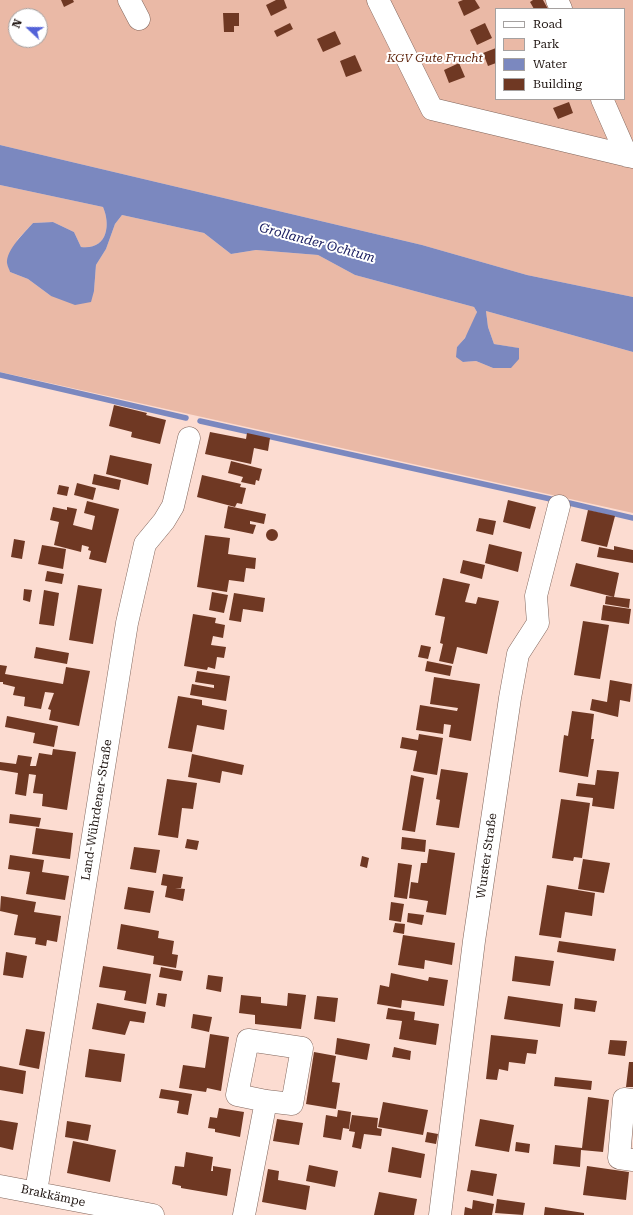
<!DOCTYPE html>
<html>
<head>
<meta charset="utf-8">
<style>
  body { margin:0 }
  #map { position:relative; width:633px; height:1215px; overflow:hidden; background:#fcdcd1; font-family:"Roboto Serif",serif }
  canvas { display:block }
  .legend { position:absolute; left:495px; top:8px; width:130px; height:92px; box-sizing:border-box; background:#fff; border:1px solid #a5a1a0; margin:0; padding:5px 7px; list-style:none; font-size:12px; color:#1f1511 }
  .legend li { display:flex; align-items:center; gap:8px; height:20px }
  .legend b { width:20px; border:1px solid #a5a1a0 }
  .north { position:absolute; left:8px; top:8px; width:40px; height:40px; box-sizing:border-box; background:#fff; border:1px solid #a5a1a0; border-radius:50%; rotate:292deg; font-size:11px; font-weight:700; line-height:16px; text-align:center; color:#1f1511 }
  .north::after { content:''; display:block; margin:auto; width:14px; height:18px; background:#5362d8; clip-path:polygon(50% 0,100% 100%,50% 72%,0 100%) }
</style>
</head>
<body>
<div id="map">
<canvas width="633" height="1215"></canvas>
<ul class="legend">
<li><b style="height:5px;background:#fff"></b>Road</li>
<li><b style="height:11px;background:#eab9a6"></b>Park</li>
<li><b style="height:11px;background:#7b88bf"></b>Water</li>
<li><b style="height:11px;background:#6f3823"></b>Building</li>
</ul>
<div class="north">N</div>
</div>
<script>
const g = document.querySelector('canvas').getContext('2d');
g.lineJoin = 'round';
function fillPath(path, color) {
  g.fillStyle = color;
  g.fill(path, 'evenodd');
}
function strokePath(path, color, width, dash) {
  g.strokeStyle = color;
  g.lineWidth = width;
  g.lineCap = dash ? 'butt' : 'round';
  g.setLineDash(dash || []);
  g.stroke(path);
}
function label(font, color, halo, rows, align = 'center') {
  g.font = font + ' "Roboto Serif",serif';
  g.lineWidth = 4;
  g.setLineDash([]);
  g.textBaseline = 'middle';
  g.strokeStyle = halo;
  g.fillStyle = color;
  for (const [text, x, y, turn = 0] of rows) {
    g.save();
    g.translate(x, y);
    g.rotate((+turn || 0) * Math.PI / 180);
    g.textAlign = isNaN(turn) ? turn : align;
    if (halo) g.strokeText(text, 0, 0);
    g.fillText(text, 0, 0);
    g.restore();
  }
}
fillPath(new Path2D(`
  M0,0H633V297L527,275L422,245L0,145ZM496,9H624V99H496ZM16,16H40V40H16Z
  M0,185L103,207C111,226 107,250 81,247L74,232L53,222L33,223L18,239L7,263L10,272L28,279L51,296L94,291L96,265L106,249L115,224L122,215L204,233L231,254L256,250L318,255L355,275L474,307L477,312C473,325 467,337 457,347L463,362L476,361L493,368L518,348L494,344L488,327L486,311L633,352V513L0,372Z`), '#eab9a6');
fillPath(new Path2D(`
  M0,145L422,245L527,275L633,297V352L486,311L488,327L494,344L519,348V359L511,368H493L476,361L463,362L456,357L457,347L465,338L477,312L474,307L355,275L318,255L256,250L231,254L204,233L122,215L115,224L106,249L96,265L94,291L91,302L75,305L51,296L28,279L10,272C9,269 7,265 7,263C6,250 25,232 33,223L53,222L74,232L81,247C107,250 111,226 103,207L0,185Z`), '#7b88bf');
strokePath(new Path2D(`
  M0,375L186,418
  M200,421L555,500
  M565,502L633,518`), '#7b88bf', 5.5);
fillPath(new Path2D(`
  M61,0H73L74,2L64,7Z
  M276,0H284L287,8L271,16L266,5Z
  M463,0H475L480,8L464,16L458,2Z
  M533,0H543L548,9H534L530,2Z
  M223,13H239V26H234V32H224Z
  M290,23L293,29L277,37L274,31Z
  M485,23L492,38L477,45L470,30Z
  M335,31L341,44L323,52L317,39Z
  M496,48V63L488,66L483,53Z
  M355,55L362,71L346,77L340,61Z
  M459,63L465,77L449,83L444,70Z
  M569,102L573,113L558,119L553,108Z
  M114,405L147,413L146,415L166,420L160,444L131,437L132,432L109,426Z
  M210,432L246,439L247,433L270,438L268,451L254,448L251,464L205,454Z
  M110,455L152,464L148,485L106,474Z
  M231,461L262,469L259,481L256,480L255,485L241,482L243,477L228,473Z
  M94,474L121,480L119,490L92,484Z
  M202,475L241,484L240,487L246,488L242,504L237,503L235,507L197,497Z
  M77,483L96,488L93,500L74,495Z
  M59,485L69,487L67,496L57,494Z
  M508,500L536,507L530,529L503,522Z
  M87,501L119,509L106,563L89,559L91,551L88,550L89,547L82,545L81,552L54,545L59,522L50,520L53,507L67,510V507L77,509L73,525L92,530L95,516L84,513Z
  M228,506L266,514L264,524L250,521V524L256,525L253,534L224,528Z
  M588,510L615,516L607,547L581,541Z
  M479,518L496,521L493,535L476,531Z
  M266 535a6 6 0 1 1 12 0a6 6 0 1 1-12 0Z
  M205,535L230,538L228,554L256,558L255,569L246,568L244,582L229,580L227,592L197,587Z
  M14,539L25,541L22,559L11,557Z
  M489,544L522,552L518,572L485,563Z
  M42,545L66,549L63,569L38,564Z
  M614,546L633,550V563L597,557L599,547L614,550Z
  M463,560L485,565L482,579L460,573Z
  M576,563L619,573L614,597L570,586Z
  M47,571L64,574L62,584L45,581Z
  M443,578L470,584L465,602L476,604L478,597L499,601L487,654L457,647L453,664L439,661L443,644L440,643L445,617L435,615Z
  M78,585L102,589L93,644L69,640Z
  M24,589L32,590L30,602L23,600Z
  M44,590L59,593L54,626L39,624Z
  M212,592L228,595L224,613L209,610Z
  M234,593L265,598L263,612L243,609L241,622L229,620Z
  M606,596L630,599L629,608L605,604Z
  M603,605L631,609L629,624L601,620Z
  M193,614L216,618L215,623L225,625L223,638L213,636L211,645L226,647L224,658L217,657L215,669L208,667L207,670L184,666Z
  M583,621L609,625L600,679L574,675Z
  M421,645L431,647L428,659L418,657Z
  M36,647L69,653L67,664L34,658Z
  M427,661L452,666L450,676L425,671Z
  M0,665L7,666L5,674L63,684L66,667L90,671L79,726L49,720L51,710L48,709L54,693L45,692L41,709L24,706L25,697L13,695L15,687L3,684V682H0Z
  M197,671L230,676L226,701L190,695L192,684L214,688V685L195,682Z
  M434,677L480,684L471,741L449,737L451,725L444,724L443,734L416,730L420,705L457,711L458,708L430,704Z
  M610,680L632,684L630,702L620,700L618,717L590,710L592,699L607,702Z
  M178,696L202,700V705L227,710L224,730L197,725L192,752L168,748Z
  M572,711L594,714L591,739H594L588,777L559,772L564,735L568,736Z
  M7,716L58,726L54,747L33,743L35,733L5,727Z
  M419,734L443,738L437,775L413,771L417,751L400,748L402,737L418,740Z
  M53,749L76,752L67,810L42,806L43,794L33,793L36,775L29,774L26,796L15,794L18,773L0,770V762L16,764L18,755L32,757L30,766H36L39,753L52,755Z
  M192,754L244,765L242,775L222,771L220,783L188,777Z
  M441,769L468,773L459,828L436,825L440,800L436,799Z
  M597,770L619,772L614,809L592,806L593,798L576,796L578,783L595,785Z
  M411,775L424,778L415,832L402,830Z
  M167,779L197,783L193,809L182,808L178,838L158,835Z
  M561,799L590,803L582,858L574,857L573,861L552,858Z
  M10,814L41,818L39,827L9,823Z
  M36,828L73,833L70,859L32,854Z
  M402,837L426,840L425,852L401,849Z
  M187,839L199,841L197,850L185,848Z
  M134,847L160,850L156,873L130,869Z
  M429,849L455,853L446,915L426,912L428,901L409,898L411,882L418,883L421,863H427Z
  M10,855L44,860L42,872L69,876L65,900L26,894L30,872L8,869Z
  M362,856L369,858L367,868L360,866Z
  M583,859L610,863L604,893L578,889Z
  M398,863L412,865L407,899L394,897Z
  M163,874L183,877L181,888H175L185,889L183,901L165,897L167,886L161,885Z
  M547,885L595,893L592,916L565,912L561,938L539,935Z
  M128,887L154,891L150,913L124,909Z
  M1,896L36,902L34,912L61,916L57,942L47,940L46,946L35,944L36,938L14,935L18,915L0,911Z
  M391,902L404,904L401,922L389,920Z
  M408,913L424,915L422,925L407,922Z
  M395,923L405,924L404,934L393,932Z
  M121,924L159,931L158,938L174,941L172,954L178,955L176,968L153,964L154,956L117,949Z
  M403,935L455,943L452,965L425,960L424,969L398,965Z
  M559,941L616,949L614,961L557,952Z
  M6,952L27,956L23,978L3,975Z
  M515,956L554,961L550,986L512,981Z
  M103,966L151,974L146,1004L124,1000L126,991L99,987Z
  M161,967L183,971L181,981L159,977Z
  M391,973L428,981L429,977L448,980L444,1006L402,1000L401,1008L377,1004L380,985L389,987Z
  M208,975L223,977L221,992L206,989Z
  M158,993L167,994L165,1007L156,1005Z
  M288,993L306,995L301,1029L255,1024V1015L239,1013L241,995L261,997V1003L287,1006Z
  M317,996L338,998L335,1022L314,1019Z
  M508,996L563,1004L560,1027L504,1019Z
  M575,998L597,1001L595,1012L574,1009Z
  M97,1003L146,1012L144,1023L130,1021L125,1035L92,1029Z
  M388,1008L415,1012L414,1020L439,1024L436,1045L399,1039L402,1021L386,1019Z
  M193,1014L212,1017L209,1032L191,1028Z
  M26,1029L45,1032L39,1069L19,1065Z
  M210,1034L229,1037L221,1091L207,1088L206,1092L179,1088L183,1065L205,1068Z
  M491,1035L538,1040L536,1054L527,1053L525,1064L509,1062L508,1071L499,1069L497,1080L486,1079Z
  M337,1038L370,1044L367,1060L335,1054Z
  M610,1040L627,1041L625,1056L608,1054Z
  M394,1047L411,1051L410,1060L392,1057Z
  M89,1049L125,1054L121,1082L85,1077Z
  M314,1052L336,1056L332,1082L340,1083L336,1109L306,1104Z
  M629,1062H633V1087H626Z
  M0,1066L26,1071L23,1094L0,1090Z
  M555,1077L592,1081L591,1090L554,1086Z
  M161,1089L192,1094L188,1115L177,1113L179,1101L159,1098Z
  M588,1097L609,1100L603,1152L581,1150L580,1167L553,1164L555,1145L582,1148Z
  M383,1102L428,1110L423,1135L378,1127Z
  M219,1108L244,1112L240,1137L215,1132V1129L208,1128L210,1117L217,1118Z
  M338,1110L351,1112L349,1129L343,1128L341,1140L323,1137L326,1115L337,1117Z
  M352,1115L378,1118L377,1128L382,1129L381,1136L364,1134L361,1149L352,1147L355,1132L349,1131Z
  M277,1119L303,1123L299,1145L273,1141Z
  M480,1119L514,1125L509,1152L475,1146Z
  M0,1120L18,1123L13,1150L0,1147Z
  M67,1121L91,1125L88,1141L65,1137Z
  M427,1132L438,1134L436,1144L425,1142Z
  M73,1141L116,1150L110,1182L67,1173Z
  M516,1142L530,1144L529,1153L515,1151Z
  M392,1147L425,1154L421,1178L388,1172Z
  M186,1152L213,1157L211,1171H213V1166L231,1169L227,1196L181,1188V1186L172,1184L175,1166L184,1167Z
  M309,1165L338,1171L335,1187L306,1181Z
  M587,1166L629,1172L626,1200L583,1195Z
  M268,1169L279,1171L278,1180L310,1186L306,1210L262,1202Z
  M471,1170L497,1174L493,1196L467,1191Z
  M379,1192L417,1199L414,1215H374Z
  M497,1199L525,1203L523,1215L495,1213Z
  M473,1200L494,1204L492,1215H464L465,1207L472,1209Z
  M545,1207L584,1213V1215H544Z`), '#6f3823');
const minor = new Path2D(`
  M129,0L139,19
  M378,0L432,109L633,157
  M557,0L561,9
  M602,99L627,156
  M248,1040L302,1048L292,1104L266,1101L237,1095Z
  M633,1100L624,1099L619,1158L633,1160
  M0,1186L153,1215
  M36,1192L127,623L145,544L164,521L173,506L189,438
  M244,1215L266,1101
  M440,1215L474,941L510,698L518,654L538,623L536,596L559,506`);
strokePath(minor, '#81665c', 23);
strokePath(minor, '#fff', 22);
label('italic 12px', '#60260e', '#fff', [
  ["KGV Gute Frucht",435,58]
]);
label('12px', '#1f1511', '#fff', [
  ["Land-Wührdener-Straße",97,810,-81],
  ["Wurster Straße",487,856,-82],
  ["Brakkämpe",53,1196,12]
]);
label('italic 13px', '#1d2163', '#fff', [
  ["Grollander Ochtum",317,243,15]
]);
</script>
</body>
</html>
